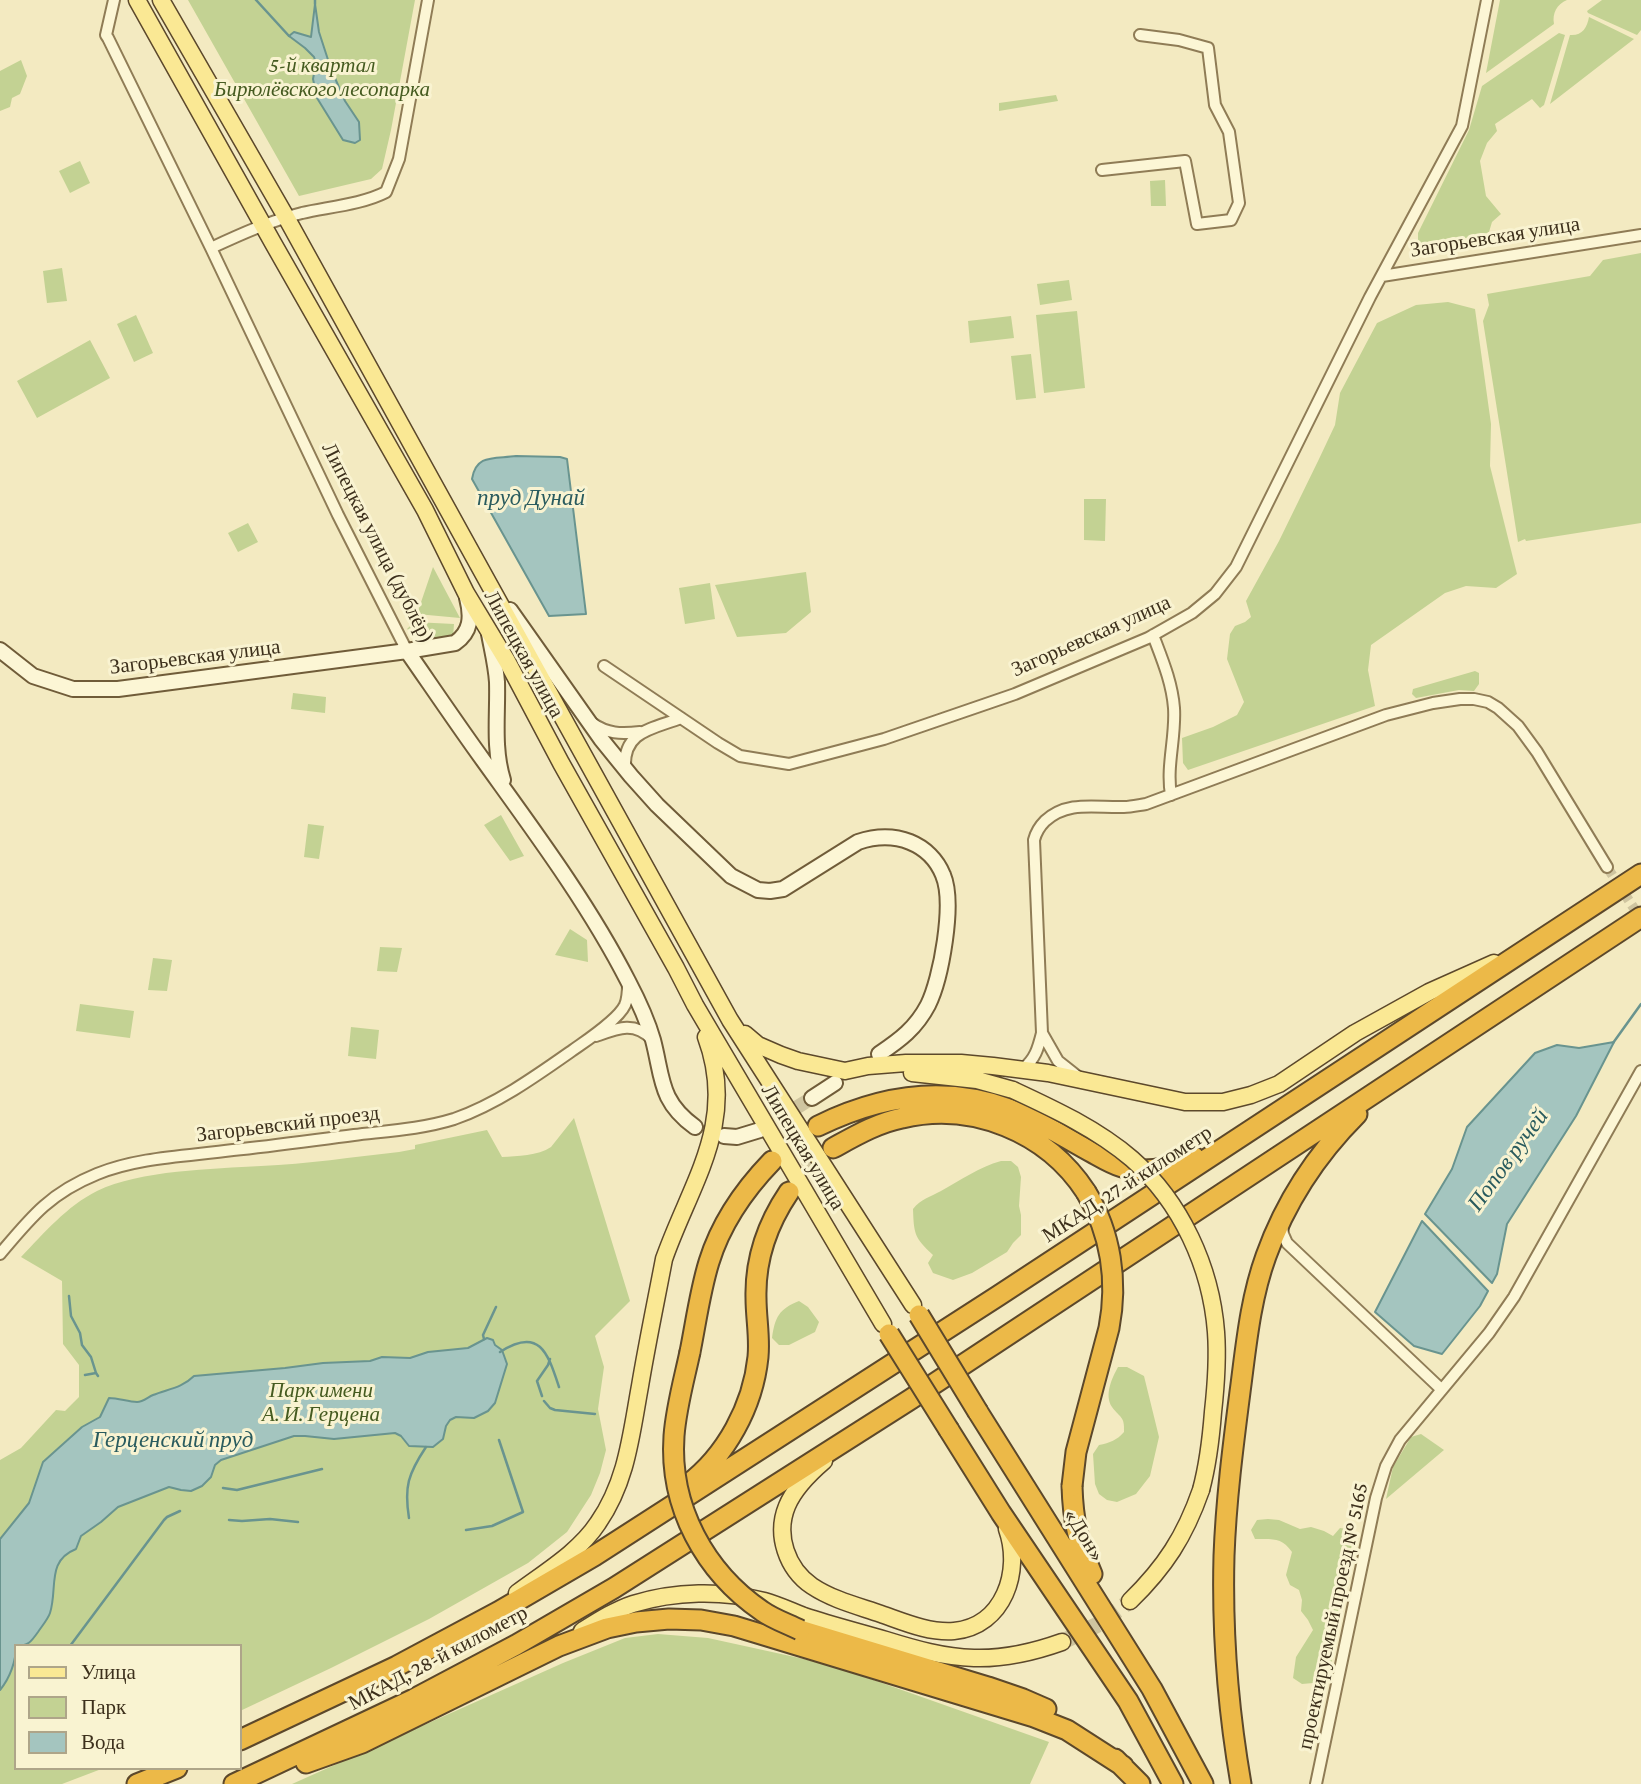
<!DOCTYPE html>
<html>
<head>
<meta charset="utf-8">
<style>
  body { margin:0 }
  #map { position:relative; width:1641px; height:1784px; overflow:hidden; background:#f3eac1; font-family:"Crimson Pro",serif }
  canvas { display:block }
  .legend { position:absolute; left:14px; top:1644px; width:228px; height:126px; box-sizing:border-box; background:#f9f3d1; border:2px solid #aea589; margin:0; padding:9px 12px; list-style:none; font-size:21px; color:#3d301c }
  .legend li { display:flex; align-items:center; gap:14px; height:35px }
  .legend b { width:35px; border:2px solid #aea589 }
</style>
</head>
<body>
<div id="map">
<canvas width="1641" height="1784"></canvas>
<ul class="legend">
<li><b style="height:9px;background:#fae894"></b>Улица</li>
<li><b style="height:19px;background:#c3d293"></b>Парк</li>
<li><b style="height:19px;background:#a4c5bf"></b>Вода</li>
</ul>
</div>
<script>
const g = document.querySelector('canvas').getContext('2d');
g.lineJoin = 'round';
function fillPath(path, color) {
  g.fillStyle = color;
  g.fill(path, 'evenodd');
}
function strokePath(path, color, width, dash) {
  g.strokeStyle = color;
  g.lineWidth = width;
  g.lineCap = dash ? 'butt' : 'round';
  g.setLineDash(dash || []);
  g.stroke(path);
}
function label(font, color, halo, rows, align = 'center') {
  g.font = font + ' "Crimson Pro",serif';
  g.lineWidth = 6;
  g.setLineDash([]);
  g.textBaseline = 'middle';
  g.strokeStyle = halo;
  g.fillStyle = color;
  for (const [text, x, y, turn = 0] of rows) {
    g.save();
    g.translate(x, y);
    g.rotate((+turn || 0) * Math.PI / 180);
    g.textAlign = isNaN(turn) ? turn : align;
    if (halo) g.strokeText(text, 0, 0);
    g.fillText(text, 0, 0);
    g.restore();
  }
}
fillPath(new Path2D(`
  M188,0H415L391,130L382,169L371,179L299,196Z
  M1500,0H1567C1557,4 1552,13 1554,24L1486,73Z
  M1602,0H1641V30L1637,35L1588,13L1587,11Z
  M1589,17L1634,39L1550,104L1570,35C1582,36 1587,28 1589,17Z
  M1559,33L1565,35L1544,105L1540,108L1532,99L1495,124L1497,131L1487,143L1480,161L1486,196L1501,214L1492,222L1489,232L1481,236L1420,244L1418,241V233L1469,130L1482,86Z
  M21,60L27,76L20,94L12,98L10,107L0,111V71Z
  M1056,95L1058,101L999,111V103Z
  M80,161L90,183L70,193L59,171Z
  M1165,180L1166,206H1151L1150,181Z
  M1641,253V523L1526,541L1525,539L1518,542L1483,321L1489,305L1487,294L1590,276L1603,260Z
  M62,268L67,301L47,303L43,271Z
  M1069,280L1072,300L1040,305L1037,284Z
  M1448,302L1475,309L1491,424L1490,466L1517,574L1496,588L1466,586L1445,593L1371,645L1368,670L1375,706L1188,770L1183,763L1182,738L1213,727L1237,715L1244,702L1227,659L1230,634L1235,626L1245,622L1251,617L1246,601L1279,541L1319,459L1335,425L1340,393L1377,323L1416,305Z
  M1077,311L1085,388L1044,393L1036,315Z
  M136,315L153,353L134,362L117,324Z
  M1011,316L1014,338L970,343L968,321Z
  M90,340L110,378L37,418L17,381Z
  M1031,354L1036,398L1016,400L1011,356Z
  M1084,499H1106L1105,541L1084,540Z
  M248,523L258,542L238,552L228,533Z
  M433,567L460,618L417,614Z
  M806,572L811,612L786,633L737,637L715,585Z
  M710,583L715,619L685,624L679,588Z
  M414,622L454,624L453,637C435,639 423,640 407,629Z
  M1475,671L1479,673V684L1474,691L1459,690L1416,698L1412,694L1413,689Z
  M293,693L326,697L325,713L291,709Z
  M501,815L524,856L510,861L484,825Z
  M308,824L324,826L319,859L304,857Z
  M570,929L587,940L588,962L555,955Z
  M380,947L402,948L397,972L377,971Z
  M153,958L172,960L167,991L148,990Z
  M80,1004L134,1011L130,1038L76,1031Z
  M351,1027L379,1030L376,1059L348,1056Z
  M574,1118L630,1301L595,1336L604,1367L598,1409L606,1450L600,1473L591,1495L567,1532L528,1563L429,1619L331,1668L240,1711V1646H16V1768H104L62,1784H0V1460L21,1448L56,1410L65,1411L79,1397V1365L63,1344L62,1281L21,1257C44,1233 67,1206 97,1191C140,1170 213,1169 261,1166C307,1164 353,1157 399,1152L415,1149V1145L487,1130L502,1157C517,1156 538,1156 551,1147Z
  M1001,1161H1011L1018,1167L1021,1177L1019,1206L1021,1215V1235L1013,1243L1007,1252L972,1273L953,1280L933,1273L928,1263L933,1255C914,1237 914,1234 913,1209C921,1199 930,1197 941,1191C961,1180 979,1167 1001,1161Z
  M799,1301L808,1307L819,1322L815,1332L789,1345H779L772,1338C775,1317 779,1309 799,1301Z
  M1118,1367H1127L1144,1376L1159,1437L1150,1476L1136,1494L1117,1502L1107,1500L1099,1494L1095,1484L1093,1454L1099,1445C1110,1443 1117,1440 1124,1432C1125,1416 1120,1418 1112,1407C1104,1395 1112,1378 1118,1367Z
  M1421,1434L1444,1450L1386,1499L1393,1467L1411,1437Z
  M1268,1519L1279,1520L1300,1529L1311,1527L1324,1531L1333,1536L1340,1528L1352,1530L1353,1541L1330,1671L1318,1670L1314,1672L1313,1683L1302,1684L1293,1678L1296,1657L1313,1630L1308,1620L1301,1611L1302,1600L1299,1590L1290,1585L1286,1575L1292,1552C1282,1537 1272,1539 1255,1539L1251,1530L1257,1520Z
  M658,1634L708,1638L804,1659L851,1672L1049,1742L1030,1784H292L563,1663L625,1638Z`), '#c3d293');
const water = new Path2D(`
  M315,4L319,32L331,69L345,101L359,122L360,140L355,143L343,140L317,98L313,79L316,63L314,57L305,48L289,36L294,32L311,37Z
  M516,456L560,457L567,459L586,614L549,616L472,479C476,454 494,459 516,456Z
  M1614,1042L1576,1116L1507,1224L1497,1274L1492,1283L1425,1214L1452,1169L1467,1127L1535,1053L1557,1045L1579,1048Z
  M1422,1221L1488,1291L1480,1306L1442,1354L1414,1346L1375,1312Z
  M487,1338L493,1340L495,1345L502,1350L507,1364L495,1403L488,1411L474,1418L456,1417L450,1420L446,1426L443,1439L433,1447L409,1446L401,1436L395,1433L334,1439L305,1436H294L221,1460L215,1465L211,1477L202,1486L191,1491L181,1490L169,1487L118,1507L101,1522L81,1536L76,1549C46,1561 58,1588 50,1613C48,1619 42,1626 38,1632C31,1642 28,1646 16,1646C16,1661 10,1678 0,1690V1539L29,1503L43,1462L82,1427L100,1417L109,1398C119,1398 128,1402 137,1402C143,1402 148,1397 153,1395C168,1389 182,1388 194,1376L285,1368L323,1363L370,1361L382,1357L410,1358L428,1352L468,1348Z`);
fillPath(water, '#a4c5bf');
strokePath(water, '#69948f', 2);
strokePath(new Path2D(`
  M256,0L289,36
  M315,4V0
  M1613,1043L1641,1004
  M69,1296L71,1316L80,1333L82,1345L91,1357L96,1373
  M484,1339L483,1335L496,1307
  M500,1352C540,1326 548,1354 559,1387
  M85,1375L96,1373L98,1376
  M542,1396L537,1381L548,1365L550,1359
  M544,1401L550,1408L555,1410L595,1414
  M223,1488L237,1490L322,1469
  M409,1518C404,1487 408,1474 426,1447
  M229,1520L242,1521L270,1519L298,1522
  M466,1530L492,1526L523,1512L499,1440
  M70,1646L164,1520L167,1517L180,1511`), '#69948f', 2.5);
strokePath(new Path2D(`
  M1607,867L1641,919`), '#cfc5a0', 10, [10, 5]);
strokePath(new Path2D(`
  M760,1130L812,1098`), '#cfc5a0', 14, [14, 7]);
strokePath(new Path2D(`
  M1062,1642L1099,1624L1130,1601`), '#cfc5a0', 16, [16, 8]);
strokePath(new Path2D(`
  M772,1161L794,1141L817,1126
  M789,1192L811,1167L832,1149`), '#cfc5a0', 19, [19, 10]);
const street = new Path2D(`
  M114,0L106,35L108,38L211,248L338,515L407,651
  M1102,170L1185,161L1197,224L1231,220L1239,203L1229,132L1215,105L1208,48L1179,40L1140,35
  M211,248C241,234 270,221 302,213C329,207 363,204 386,192L399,159L428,0
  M1382,276L1641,235
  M1153,635C1162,659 1172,682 1174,708C1176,737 1166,766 1171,795
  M604,666L718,743L740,756L789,764L884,739L1015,694L1148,638L1192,613L1215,594L1236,567L1370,297L1462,126L1487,0
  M592,723C607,734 621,734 640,732
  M625,768C623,731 652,729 681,718
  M1042,1033L1058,1061L1077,1076
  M596,1036C618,1028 634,1021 652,1039
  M1023,1069C1035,1059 1038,1049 1042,1033L1034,840C1036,832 1039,827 1045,821C1068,800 1096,808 1124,807C1131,807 1139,805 1146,804L1386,715L1433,703L1460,699H1474L1488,702L1498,708L1518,726L1537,752L1607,867
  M1282,1225L1283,1234L1287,1243L1441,1389
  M0,1254C31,1217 50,1193 97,1174C138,1157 189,1156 233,1150C273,1146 314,1140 354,1135C387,1131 422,1129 454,1119C497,1104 536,1076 573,1050C587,1040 618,1020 625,1005C628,998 628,991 628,984
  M1316,1784L1376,1498L1386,1466L1400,1440L1489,1333L1514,1297L1641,1071`);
const secondary = new Path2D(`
  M510,610L601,739L631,776L657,805L731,876L758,890L770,891L783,889L858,842C876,836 892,835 910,842C925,848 937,860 943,875C955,903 941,979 928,1005C916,1028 900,1040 879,1054
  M489,634C492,650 496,666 497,682C498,715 493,748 503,780
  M0,650L33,676L73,689H118L407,651L455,643C471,632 472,617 467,598
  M407,651C432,687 457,724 483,760C534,831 588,903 628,981C638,1000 647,1019 653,1040C663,1078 659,1101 695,1127
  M812,1098L835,1083
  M724,1136L737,1137L760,1130`);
const primary = new Path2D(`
  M137,0L273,243L425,510L466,593L507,661L561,763L676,968L695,1005L883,1324
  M161,0L286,217L730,1020L913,1305
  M745,1034L758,1045L781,1055L798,1061L845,1071L868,1066L906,1063H961L993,1066L1048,1073L1185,1102H1223L1251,1095L1279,1084L1355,1033L1429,992L1494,963
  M912,1073L977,1080L1013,1090
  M824,1461C810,1473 794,1489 787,1506C775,1535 787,1569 812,1586C833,1600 858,1606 881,1614C904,1622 929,1633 954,1631C1004,1626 1022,1571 1007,1529
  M517,1593C545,1572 579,1552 598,1523C627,1481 631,1435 640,1386C647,1344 656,1301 664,1259C691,1182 738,1123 706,1037
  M1130,1601C1165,1567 1185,1536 1201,1490
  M582,1631C598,1621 615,1610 633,1604C675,1591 722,1590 764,1601C778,1605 791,1611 804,1616C831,1625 859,1632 886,1640C915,1649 943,1657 974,1658C1004,1659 1034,1652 1062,1642`);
const highway = new Path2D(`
  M818,1126C879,1096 944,1085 1009,1109C1039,1120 1065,1138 1093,1153C1102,1158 1112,1164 1122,1167C1147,1174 1171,1168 1194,1157
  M833,1148C855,1136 877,1123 902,1118C972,1101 1047,1132 1086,1192
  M690,1352C696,1322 700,1291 709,1262C721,1223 744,1190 772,1161
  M978,1412L1152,1689L1203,1784
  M949,1430L1001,1513L1128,1701L1173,1784
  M687,1485C726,1456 753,1406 758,1357C760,1337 756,1318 756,1298C755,1260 768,1223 789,1192
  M1072,1486C1073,1521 1078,1542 1092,1574
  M800,1630L988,1687L1023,1699L1046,1709
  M240,1740L397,1666L498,1612L594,1556L998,1296L1641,874
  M1115,1759L1140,1784
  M306,1763L362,1743L559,1646L607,1628L636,1622L669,1619L701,1620L734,1626L1034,1717L1067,1730L1123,1766
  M137,1784L177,1768
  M234,1784L414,1699L516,1645L614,1588L911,1399L1641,917
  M1241,1784C1228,1709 1222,1632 1224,1556C1226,1501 1233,1446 1240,1392C1246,1347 1250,1300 1266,1256C1285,1203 1317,1154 1357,1114`);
strokePath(street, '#8f7c56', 14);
strokePath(secondary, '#705c39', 18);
strokePath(primary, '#5c482b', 19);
strokePath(highway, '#5c482b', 23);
strokePath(street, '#fcf6d5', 10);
strokePath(secondary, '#fcf6d5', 14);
strokePath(primary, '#fae894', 16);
strokePath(highway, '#ecb948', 19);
const primaryBridge = new Path2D(`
  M1013,1090C1054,1109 1097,1129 1132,1159C1181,1202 1211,1267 1216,1332C1218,1359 1216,1385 1213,1412C1211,1438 1208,1464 1201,1490`);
const highwayBridge = new Path2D(`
  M919,1315L978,1412
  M889,1334L949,1430
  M690,1352C684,1380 676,1408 674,1436C669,1507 705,1572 762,1611C773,1619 788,1624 800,1630
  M1072,1486L1076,1452L1109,1328C1118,1281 1111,1233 1086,1192`);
strokePath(primaryBridge, '#5c482b', 19, []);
strokePath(highwayBridge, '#5c482b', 23, []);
strokePath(primaryBridge, '#fae894', 16);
strokePath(highwayBridge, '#ecb948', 19);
label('italic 21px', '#455b20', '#f9f3d1', [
  ["5-й квартал",322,66],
  ["Бирюлёвского лесопарка",322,90],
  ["Парк имени",321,1391],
  ["А. И. Герцена",321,1415]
]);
label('21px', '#3d301c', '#f9f3d1', [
  ["Загорьевская улица",1495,237,-9],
  ["Липецкая улица (дублёр)",378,543,63],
  ["Загорьевская улица",1091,636,-24],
  ["Липецкая улица",524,654,61],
  ["Загорьевская улица",195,657,-7],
  ["Загорьевский проезд",288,1124,-7],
  ["Липецкая улица",803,1147,59],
  ["МКАД, 27-й километр",1127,1184,-33],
  ["«Дон»",1084,1535,58],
  ["проектируемый проезд № 5165",1333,1616,-78],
  ["МКАД, 28-й километр",438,1658,-28]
]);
label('italic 23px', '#295b5e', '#f9f3d1', [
  ["пруд Дунай",531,498],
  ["Попов ручей",1508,1160,-54],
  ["Герценский пруд",173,1440]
]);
</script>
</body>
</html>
